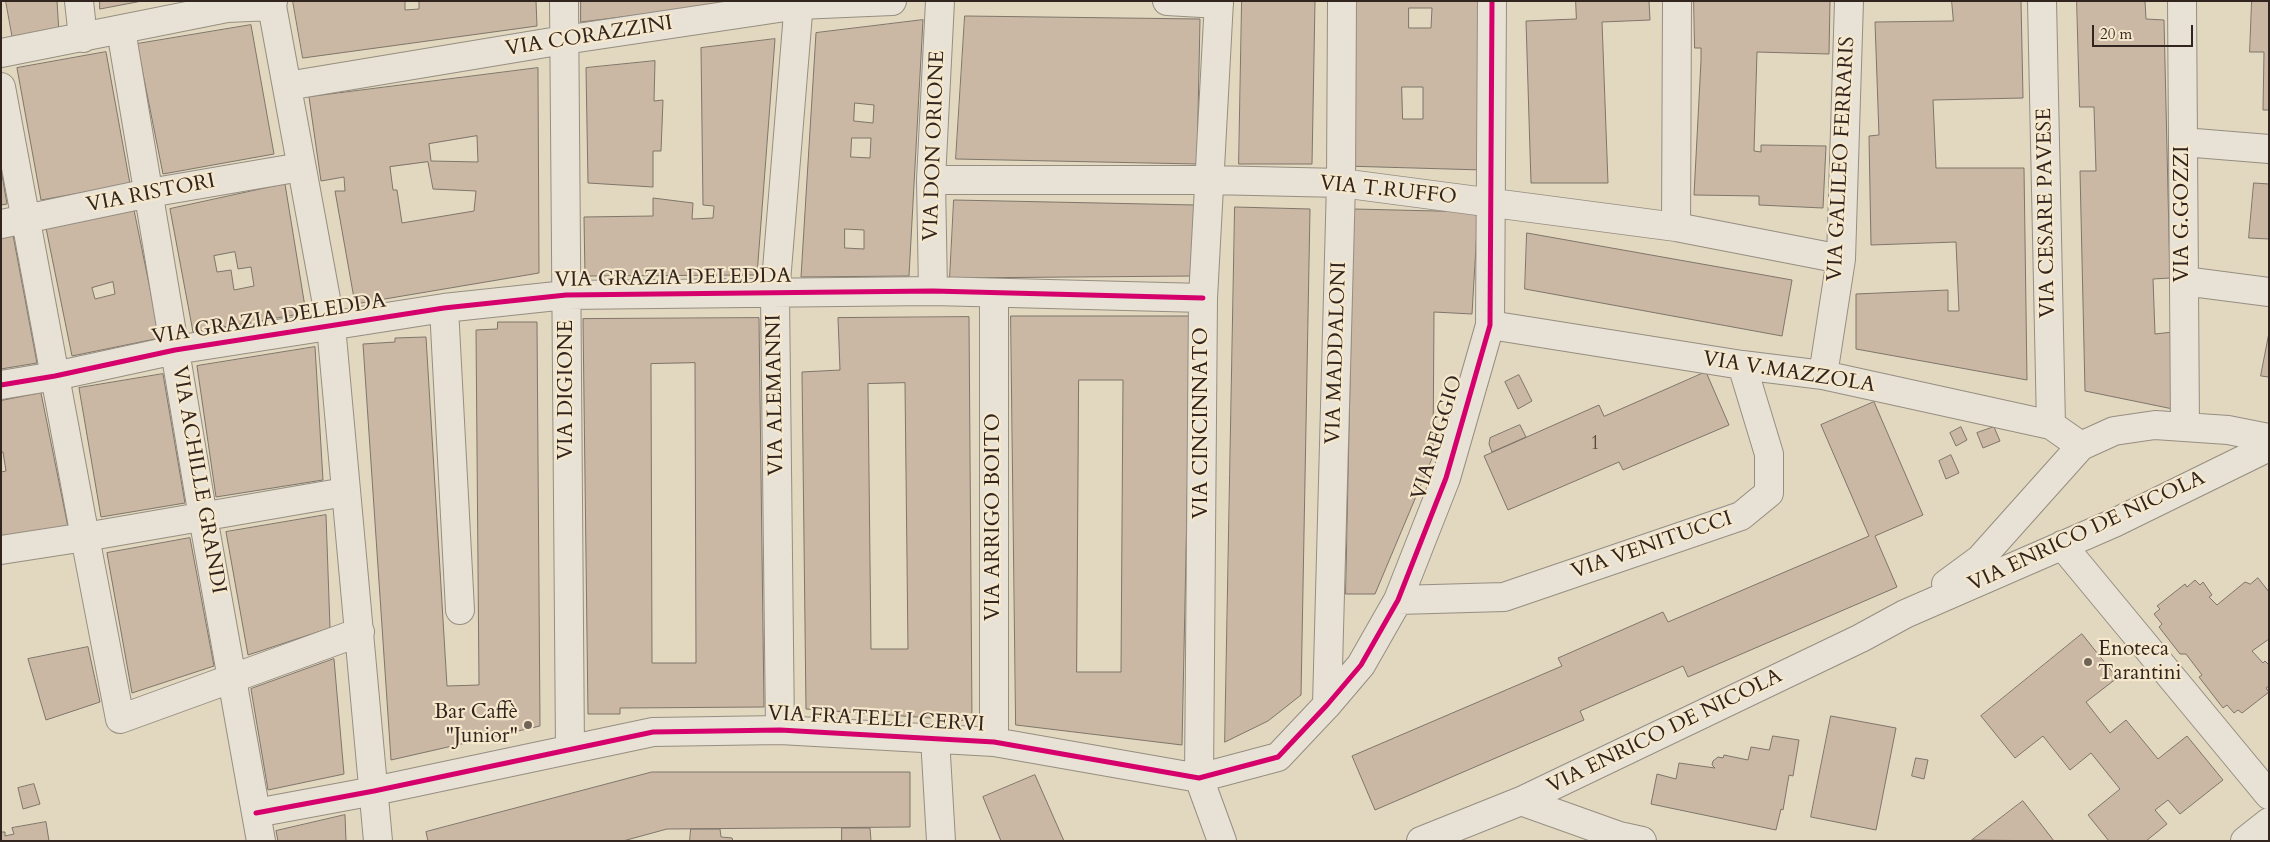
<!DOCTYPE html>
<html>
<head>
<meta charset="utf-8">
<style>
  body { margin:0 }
  #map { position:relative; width:2270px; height:842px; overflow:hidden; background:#e2d7bf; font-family:Cardo,serif }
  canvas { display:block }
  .frame { position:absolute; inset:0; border:2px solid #32251f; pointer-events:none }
  .scale { position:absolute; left:2092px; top:25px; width:101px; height:22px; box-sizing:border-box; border:2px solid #32251f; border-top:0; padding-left:6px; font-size:15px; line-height:18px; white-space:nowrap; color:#32251f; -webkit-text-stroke:4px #f6e8cc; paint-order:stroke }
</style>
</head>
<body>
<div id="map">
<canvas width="2270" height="842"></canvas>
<div class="frame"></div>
<div class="scale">20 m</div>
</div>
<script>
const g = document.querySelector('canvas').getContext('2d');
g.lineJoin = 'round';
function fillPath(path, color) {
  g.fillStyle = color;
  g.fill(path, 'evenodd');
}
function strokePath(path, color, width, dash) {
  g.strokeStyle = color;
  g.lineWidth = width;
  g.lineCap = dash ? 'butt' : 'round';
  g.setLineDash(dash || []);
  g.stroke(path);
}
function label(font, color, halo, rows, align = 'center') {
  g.font = font + ' Cardo,serif';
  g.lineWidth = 4.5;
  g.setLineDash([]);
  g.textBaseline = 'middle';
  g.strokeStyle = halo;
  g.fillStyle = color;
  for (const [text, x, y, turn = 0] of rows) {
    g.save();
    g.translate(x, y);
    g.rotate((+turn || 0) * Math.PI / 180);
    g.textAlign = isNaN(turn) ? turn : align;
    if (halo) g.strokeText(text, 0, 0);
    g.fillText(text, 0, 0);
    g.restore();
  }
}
const building = new Path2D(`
  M6,1H57L59,33L13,40Z
  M100,1H142L100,9Z
  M293,1H405V10L419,9V1H536L537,26L303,58Z
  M581,1H751L581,22Z
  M1242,1H1315L1312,164H1239Z
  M1348,1H1480L1483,170L1344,166ZM1409,8H1432L1431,28H1409ZM1402,87H1423V119H1403Z
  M1576,1H1649L1650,20L1602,22L1608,183H1531L1526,21L1576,19Z
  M1694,1H1830L1829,54L1757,52L1754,151L1761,152V145L1826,146L1823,208L1759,205V196L1694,195L1701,61V48H1695Z
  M1952,1H2021L2023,98L1933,100L1936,168H2024L2027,380L1856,349V294L1948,290V311H1959L1956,242L1871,245L1869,136L1879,135L1875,22L1953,21Z
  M2077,1H2145L2146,19L2164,20L2170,278L2153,279L2155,334L2173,332V409L2085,391L2080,171H2096L2094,107H2080Z
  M2252,1H2269V110H2263L2264,52H2250Z
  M965,16L1200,19L1197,164L956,159Z
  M923,20L909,276L801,277L816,33ZM855,103L874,105L873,123L854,121ZM852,138H871L870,158L851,157ZM845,229L864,230V249L845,248Z
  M251,25L274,154L163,174L137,44Z
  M775,39L757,275L585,276L584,217L653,216V198L693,203L692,219L713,218L714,206L703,205L701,48Z
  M106,52L130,184L41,200L17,68Z
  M655,61L654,101L663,100L661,151H653V187L588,183L586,68Z
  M538,68L539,273L355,304L335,191H345L344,177L321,181L309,97ZM477,136L478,162L431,161L429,144ZM428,162L433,189L476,191L474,211L402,223L397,190H393L390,167Z
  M1,169L7,204L1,205Z
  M2254,183L2269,184V239L2249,238Z
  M285,184L306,313L193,332L170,209ZM235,252L238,269L251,267L254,286L234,290L231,270L217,272L214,256Z
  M954,200L1195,205L1193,276L950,278Z
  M1235,207L1310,209L1301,695L1268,721L1225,742Z
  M1354,209L1478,212L1472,314L1434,312L1433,456L1375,594H1346Z
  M134,210L160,338L72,356L46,228ZM113,282L115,294L95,299L92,288Z
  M1527,233L1792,280L1782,336L1525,289Z
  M13,235L37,363L1,369V237Z
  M1011,316H1191L1182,745L1016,725ZM1079,380H1123L1121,672H1077Z
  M969,317L972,721L806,709L802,372L840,370L838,318ZM905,383L908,649H871L868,384Z
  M759,318L764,707L620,708V714H588L583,319ZM695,363L696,663H652L651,364Z
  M498,322H537L540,726L391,760L363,344L395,342V338L426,337L447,686L479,685L476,330L497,329Z
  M2269,333V377L2261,376Z
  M315,347L323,480L216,497L197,366Z
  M1706,372L1729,425L1623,470L1619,462L1508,510L1484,456L1599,405L1604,416Z
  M163,374L185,503L101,517L79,388Z
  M1519,375L1532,401L1518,409L1505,382Z
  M41,393L68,527L1,537V472L6,471L3,452H1V401Z
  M1874,402L1923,515L1875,536L1897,587L1688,677L1683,666L1580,711L1584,720L1375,810L1352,756L1562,666L1558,658L1663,612L1668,622L1869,536L1821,425Z
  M1520,425L1526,437L1492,452L1489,444L1490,438Z
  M1961,427L1967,440L1956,446L1950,433Z
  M1994,427L2000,441L1983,448L1977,433Z
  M1951,455L1959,473L1946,479L1939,461Z
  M326,515L330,628L248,655L226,532Z
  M190,538L214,666L132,693L107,553Z
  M2258,578L2269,592V639L2252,651L2263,663L2265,661L2269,665V686L2266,688L2269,692L2242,713L2238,710L2234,713L2227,705L2223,708L2199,677L2202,675L2186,654H2180L2159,627L2162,624L2154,614L2160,609L2157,606L2185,584L2187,587L2195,580L2200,585L2203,582L2212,595L2209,597L2217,605L2245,582L2250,584Z
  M2082,634L2117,678L2086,702L2110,733L2126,720L2158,759L2187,736L2223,780L2180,814L2168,800L2155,810L2167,824L2146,841H2109L2088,815L2120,789L2091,753L2070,770L2043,736L2015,758L1981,716Z
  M88,647L100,702L46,720L28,659Z
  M334,659L344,774L268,790L251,689Z
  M1831,716L1896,728L1876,830L1811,817Z
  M1773,736L1799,740L1793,776L1789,775L1783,810L1781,809L1776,830L1651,804L1657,774L1676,779L1679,763L1715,768L1712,765L1713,761L1718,757L1723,758L1724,755L1748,760L1751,747L1769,750Z
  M1916,758L1928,760L1924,779L1912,776Z
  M652,772H910V827L667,829L623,841H428L426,832Z
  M1035,775L1064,841H1001L983,797Z
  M34,784L40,804L23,809L18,788Z
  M2023,801L2054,841L1972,840Z
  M345,815L346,841H278L276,831Z
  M46,822L49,841H1V832H5V836L14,834L12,828Z
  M842,828H870L871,841H842Z
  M691,829H720L721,837L732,838L733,841H690Z`);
fillPath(building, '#cab7a4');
strokePath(building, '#7e766a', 1);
const minor = new Path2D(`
  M79,1L83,38
  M564,1L570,749
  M1167,1L1219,4
  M1219,1L1203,298L1199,778L1222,841
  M2042,1L2051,425
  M2182,1L2185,427
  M272,6L331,326L378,841
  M121,30L203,517L261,841
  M1,53L227,8L272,6L273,1
  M287,86L564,40L799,5L892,1
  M1,87L85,537L345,492
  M2183,142L2269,149
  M931,180H1210L1341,183L1676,227L1841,259
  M1,224L149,193L301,167
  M1676,227L1677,1
  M2184,281L2269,292
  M933,291L931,180L940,1
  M994,293V742
  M444,308L460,610
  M1490,325L1742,365L1823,375L2051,425L2081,446
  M1823,375L1841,259L1849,1
  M1,385L55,376L175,350L444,308L566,295L933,291L1203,298
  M2062,545L2269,795
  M1,550L85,537L120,719L360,632
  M1946,584L1980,559L2081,446L2114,431L2155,425L2228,430L2269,438
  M1398,600L1504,597L1741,516L1769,493V454L1742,365
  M1327,705L1341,183L1342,1
  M780,730L775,294L799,1
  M935,738L941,841
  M1521,801L1619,836L1642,841
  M256,813L374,791L653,732L780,730L994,742L1199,778L1278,757L1327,705L1361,665L1398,600L1446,478L1490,325L1492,1
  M1421,841L1521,801L1861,638L1905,614L2114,523L2269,447`);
const tertiary = new Path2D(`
  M2245,841L2269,822`);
strokePath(minor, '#968e80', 30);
strokePath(tertiary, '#968e80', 30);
strokePath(minor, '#e7e1d6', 28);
strokePath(tertiary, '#e7e1d6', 28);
strokePath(new Path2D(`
  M1,385L55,376L175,350L444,308L566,295L933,291L1203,298
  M256,813L374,791L653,732L780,730L994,742L1199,778L1278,757L1327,705L1361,665L1398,600L1446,478L1490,325L1492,1`), '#d6006c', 5);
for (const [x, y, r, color] of [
  [2088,662,5,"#706357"],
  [528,725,5,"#706357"]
]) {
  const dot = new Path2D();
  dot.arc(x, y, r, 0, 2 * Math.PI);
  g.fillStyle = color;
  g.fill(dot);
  strokePath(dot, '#f6e8cc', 2);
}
label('19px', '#584a40', null, [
  ["1",1595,445]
]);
label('21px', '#32251f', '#f6e8cc', [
  ["VIA CORAZZINI",589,37,-9],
  ["VIA DON ORIONE",935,146,-88],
  ["VIA GALILEO FERRARIS",1842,159,-87],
  ["VIA T.RUFFO",1388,191,6],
  ["VIA RISTORI",151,194,-11],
  ["VIA CESARE PAVESE",2047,213,-91],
  ["VIA G.GOZZI",2183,214,-90],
  ["VIA GRAZIA DELEDDA",673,279,-1],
  ["VIA GRAZIA DELEDDA",269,320,-9],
  ["VIA MADDALONI",1337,353,-88],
  ["VIA V.MAZZOLA",1789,373,9],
  ["VIA DIGIONE",567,390,-90],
  ["VIA ALEMANNI",776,395,-91],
  ["VIA CINCINNATO",1202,423,-90],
  ["VIA REGGIO",1438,438,-73],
  ["VIA ACHILLE GRANDI",198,480,80],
  ["VIA ARRIGO BOITO",994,517,-90],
  ["VIA ENRICO DE NICOLA",2087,532,-25],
  ["VIA VENITUCCI",1652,546,-19],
  ["VIA FRATELLI CERVI",876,720,3],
  ["VIA ENRICO DE NICOLA",1665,732,-26]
]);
label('21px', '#32251f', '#f6e8cc', [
  ["Enoteca",2098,650],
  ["Tarantini",2098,674],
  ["Bar Caffè",518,713,"right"],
  ["\"Junior\"",518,737,"right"]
], 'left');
</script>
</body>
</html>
